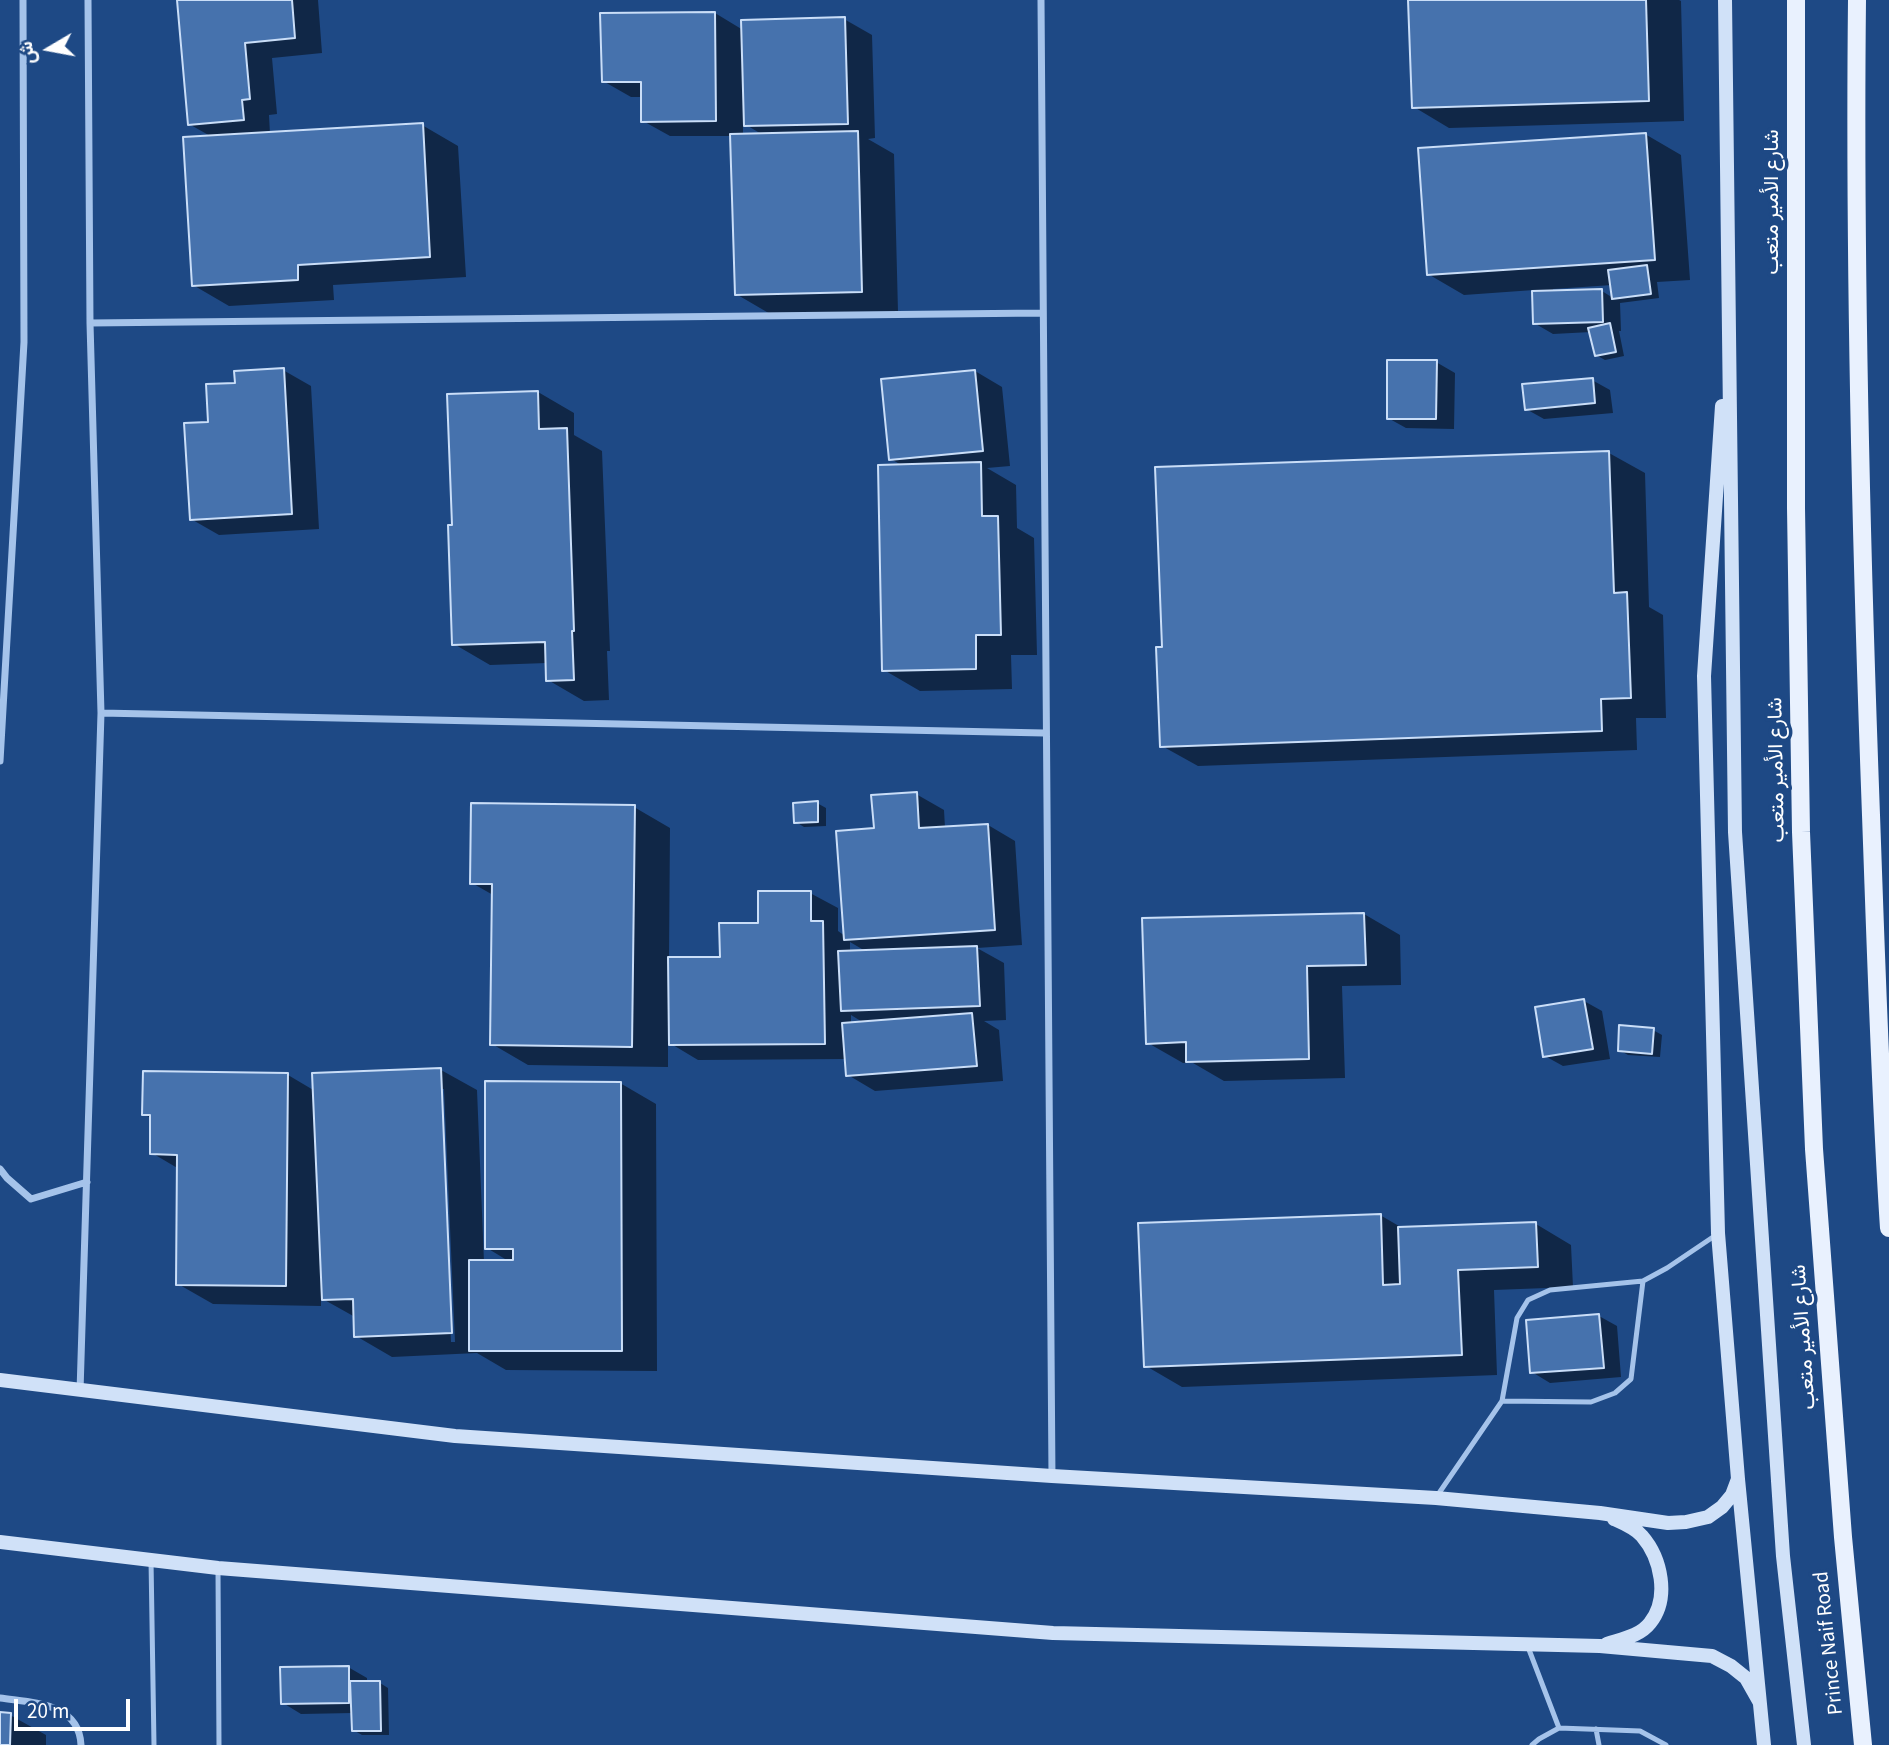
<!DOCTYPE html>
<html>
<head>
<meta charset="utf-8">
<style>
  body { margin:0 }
  #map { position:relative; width:1889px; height:1745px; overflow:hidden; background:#1e4985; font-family:"Source Sans 3",Vazirmatn,sans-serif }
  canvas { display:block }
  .north { position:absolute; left:14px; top:14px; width:70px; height:70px; -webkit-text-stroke:5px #1e4985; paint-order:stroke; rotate:260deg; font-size:19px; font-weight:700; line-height:28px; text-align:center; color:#fff }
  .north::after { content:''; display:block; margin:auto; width:24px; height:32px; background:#fff; clip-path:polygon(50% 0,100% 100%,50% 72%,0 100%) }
  .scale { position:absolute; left:14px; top:1699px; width:116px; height:32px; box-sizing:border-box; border:4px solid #fff; border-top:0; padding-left:9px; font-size:21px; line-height:24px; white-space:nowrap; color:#fff; -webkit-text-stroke:5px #1e4985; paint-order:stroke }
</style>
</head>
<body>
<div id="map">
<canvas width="1889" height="1745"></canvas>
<div class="north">ش</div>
<div class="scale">20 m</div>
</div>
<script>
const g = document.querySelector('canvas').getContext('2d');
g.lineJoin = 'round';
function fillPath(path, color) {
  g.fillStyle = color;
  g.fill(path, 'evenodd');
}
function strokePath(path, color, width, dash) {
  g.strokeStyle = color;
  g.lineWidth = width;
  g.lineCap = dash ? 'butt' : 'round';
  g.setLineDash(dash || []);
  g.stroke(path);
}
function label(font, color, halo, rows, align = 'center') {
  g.font = font + ' "Source Sans 3",Vazirmatn,sans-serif';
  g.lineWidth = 7;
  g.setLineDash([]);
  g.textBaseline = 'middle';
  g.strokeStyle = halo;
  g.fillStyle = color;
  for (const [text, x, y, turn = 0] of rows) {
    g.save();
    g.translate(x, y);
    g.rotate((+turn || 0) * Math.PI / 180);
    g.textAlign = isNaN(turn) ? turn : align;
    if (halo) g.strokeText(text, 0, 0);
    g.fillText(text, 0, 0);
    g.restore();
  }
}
fillPath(new Path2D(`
  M179,0H318L322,53L272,58L277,114L269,115L270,134L422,125L458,146L466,277L333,285L334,300L229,306L193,285L212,137L189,124Z
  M1410,0H1679L1681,1L1684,121L1449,128L1414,107Z
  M715,13L743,30L844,19L872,35L875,138L868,139L894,154L898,312L772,315L736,294L732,136H670L643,121V97H631L603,81ZM743,123L763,135H743Z
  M1645,134L1681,155L1690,280L1657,282L1659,298L1620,303L1621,331H1619L1624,356L1605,360L1596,355L1591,332L1553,334L1534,323V290L1464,295L1428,274ZM1612,285L1613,298L1602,291L1553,292V289Z
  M1436,362L1455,373L1454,429L1406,428L1388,418Z
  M283,370L311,386L319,529L219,535L191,519L210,423L237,384Z
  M975,371L1002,387L1010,466L987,468L1016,485L1017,528L1034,538L1037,655H1011L1012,689L920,691L884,670L903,466L891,459Z
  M1592,380L1610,390L1613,413L1544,419L1526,409Z
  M538,392L574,413V435L602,451L610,651H607L609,700L584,701L548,680L547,663L490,665L454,644V526Z
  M1609,453L1645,473L1649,607L1663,615L1666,718H1636L1637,750L1198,766L1162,746L1164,649Z
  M916,794L944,810L945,828L988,825L1015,841L1022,945L977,948L1004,963L1006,1020L984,1021L999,1030L1003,1081L875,1091L848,1075L847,1059L698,1060L668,1042V1067L528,1065L492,1044L493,895L472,883L634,807L670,828L669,959L721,958L760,925L810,893L838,908V931L845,936L876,830ZM850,942L867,952L850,953ZM851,1015L864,1023L851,1024Z
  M817,803L826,808V826L804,827L796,822Z
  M1364,914L1400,935L1401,985L1342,986L1345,1078L1224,1081L1193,1063H1183L1148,1043Z
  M1584,1001L1602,1011L1610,1059L1563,1066L1545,1056Z
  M1653,1030L1662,1035L1660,1057L1628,1055L1619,1050Z
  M441,1070L477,1090L484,1262H510L487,1248L620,1083L656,1104L657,1371L506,1370L477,1353L392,1357L356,1336L355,1317L321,1298V1306L213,1304L178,1284L179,1169L152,1153V1119L144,1114L288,1075L315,1091ZM440,1089H444L455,1342H451Z
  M1380,1215L1404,1229L1536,1224L1571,1245L1573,1287L1494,1290L1497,1375L1182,1387L1146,1366Z
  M1599,1316L1617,1326L1621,1377L1550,1383L1532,1372Z
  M348,1667L367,1678V1683H380L388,1688L389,1735H362L353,1730V1713L301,1714L283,1703Z
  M0,1714L10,1715L46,1735V1745H0Z`), '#0007');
const building = new Path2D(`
  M177,0H292L295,38L245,43L250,99L242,100L244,120L188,125Z
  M1408,0H1646L1649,101L1412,108Z
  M715,12L716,121L641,122V82H602L600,13Z
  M845,17L848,124L744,126L741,20Z
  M423,123L430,257L298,265V280L192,286L183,137Z
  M858,131L862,292L735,295L730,134Z
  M1646,133L1655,260L1427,275L1418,148Z
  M1647,265L1651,294L1612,299L1608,270Z
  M1602,289L1603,322L1533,324L1532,291Z
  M1610,323L1616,352L1595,356L1588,328Z
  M1387,360H1437L1436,419H1387Z
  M284,368L292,514L190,520L184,423L208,422L206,384L235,383L234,371Z
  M975,370L983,451L889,460L881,379Z
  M1593,378L1595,403L1525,410L1522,384Z
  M538,391L539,429L567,428L574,631H572L574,680L546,681L545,642L452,645L448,525H452L447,394Z
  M1609,451L1614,593L1627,592L1631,698L1601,699L1602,731L1160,747L1156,647H1162L1155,467Z
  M981,462L982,516H998L1001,635H976V669L882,671L878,465Z
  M917,792L919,828L988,824L995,930L844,940L836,831L874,828L871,795Z
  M818,801V822L794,823L793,803Z
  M471,803L635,805L632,1047L490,1045L492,884H470Z
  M758,891H811V921H823L825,1044L669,1045L668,957H720L719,923H758Z
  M1364,913L1366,965L1307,966L1309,1059L1186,1062V1042L1146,1044L1142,918Z
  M977,946L980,1006L841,1011L838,951Z
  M1584,999L1593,1049L1543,1057L1535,1007Z
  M972,1013L977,1066L846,1076L842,1023Z
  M1619,1025L1654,1028L1652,1054L1618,1051Z
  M441,1068L452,1333L354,1337L353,1299L322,1300L312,1073Z
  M143,1071L288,1073L286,1286L176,1285L177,1155L150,1154V1115H142Z
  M485,1081L621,1082L622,1351H469V1260H513V1249H485Z
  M1381,1214L1383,1285L1400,1284L1398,1227L1536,1222L1538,1267L1458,1270L1462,1355L1144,1367L1138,1223Z
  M1599,1314L1604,1368L1530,1373L1526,1320Z
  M349,1666V1703L281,1704L280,1667Z
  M350,1681H380L381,1731H352Z
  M0,1712L11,1713L10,1745H0Z`);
fillPath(building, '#4672ad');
strokePath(building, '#cadef8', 2);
strokePath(new Path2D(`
  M1502,1401L1591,1402L1615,1393L1631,1379L1643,1281
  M1437,1496L1502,1401L1517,1318L1528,1300L1550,1290L1643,1281L1667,1268L1716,1235
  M151,1560L154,1745
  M218,1570L219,1745
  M1528,1647L1559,1728
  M1596,1729L1599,1745
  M1532,1745L1539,1739L1559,1728L1640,1731L1666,1745`), '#a5c3ea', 5);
strokePath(new Path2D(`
  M1041,0C1041,492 1046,984 1052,1476
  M90,323L1041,313
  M101,713L1044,733
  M0,761L24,342L23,0
  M0,1169L7,1178L31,1199L87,1182
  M80,1391L101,713L90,323L88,0
  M0,1698C32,1703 79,1702 81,1745`), '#a5c3ea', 7);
strokePath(new Path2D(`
  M1725,0L1735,832L1783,1556L1804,1745
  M1722,406L1704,676L1718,1233L1738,1479L1764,1745
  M0,1380L455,1436L1052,1476L1436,1498L1600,1513L1668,1523L1686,1522L1708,1517L1722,1507L1732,1495L1738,1479
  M0,1542L218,1568L1053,1633L1600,1646L1712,1656L1731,1666L1746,1678L1759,1701
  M1607,1644C1622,1639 1640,1636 1650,1623C1670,1598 1661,1558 1642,1536C1635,1528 1623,1523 1614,1519`), '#d0e1f8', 14);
strokePath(new Path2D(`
  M1796,0V508L1801,832L1814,1149L1843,1537L1863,1745
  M1857,0C1854,272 1861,544 1871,815C1876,953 1880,1091 1889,1228`), '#e9f1fe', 18);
label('21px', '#fff', '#1e4985', [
  ["شارع الأمير متعب",1773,202,-90],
  ["شارع الأمير متعب",1778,770,-91],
  ["شارع الأمير متعب",1805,1337,-94],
  ["Prince Naif Road",1830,1643,-96]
]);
</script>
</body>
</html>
